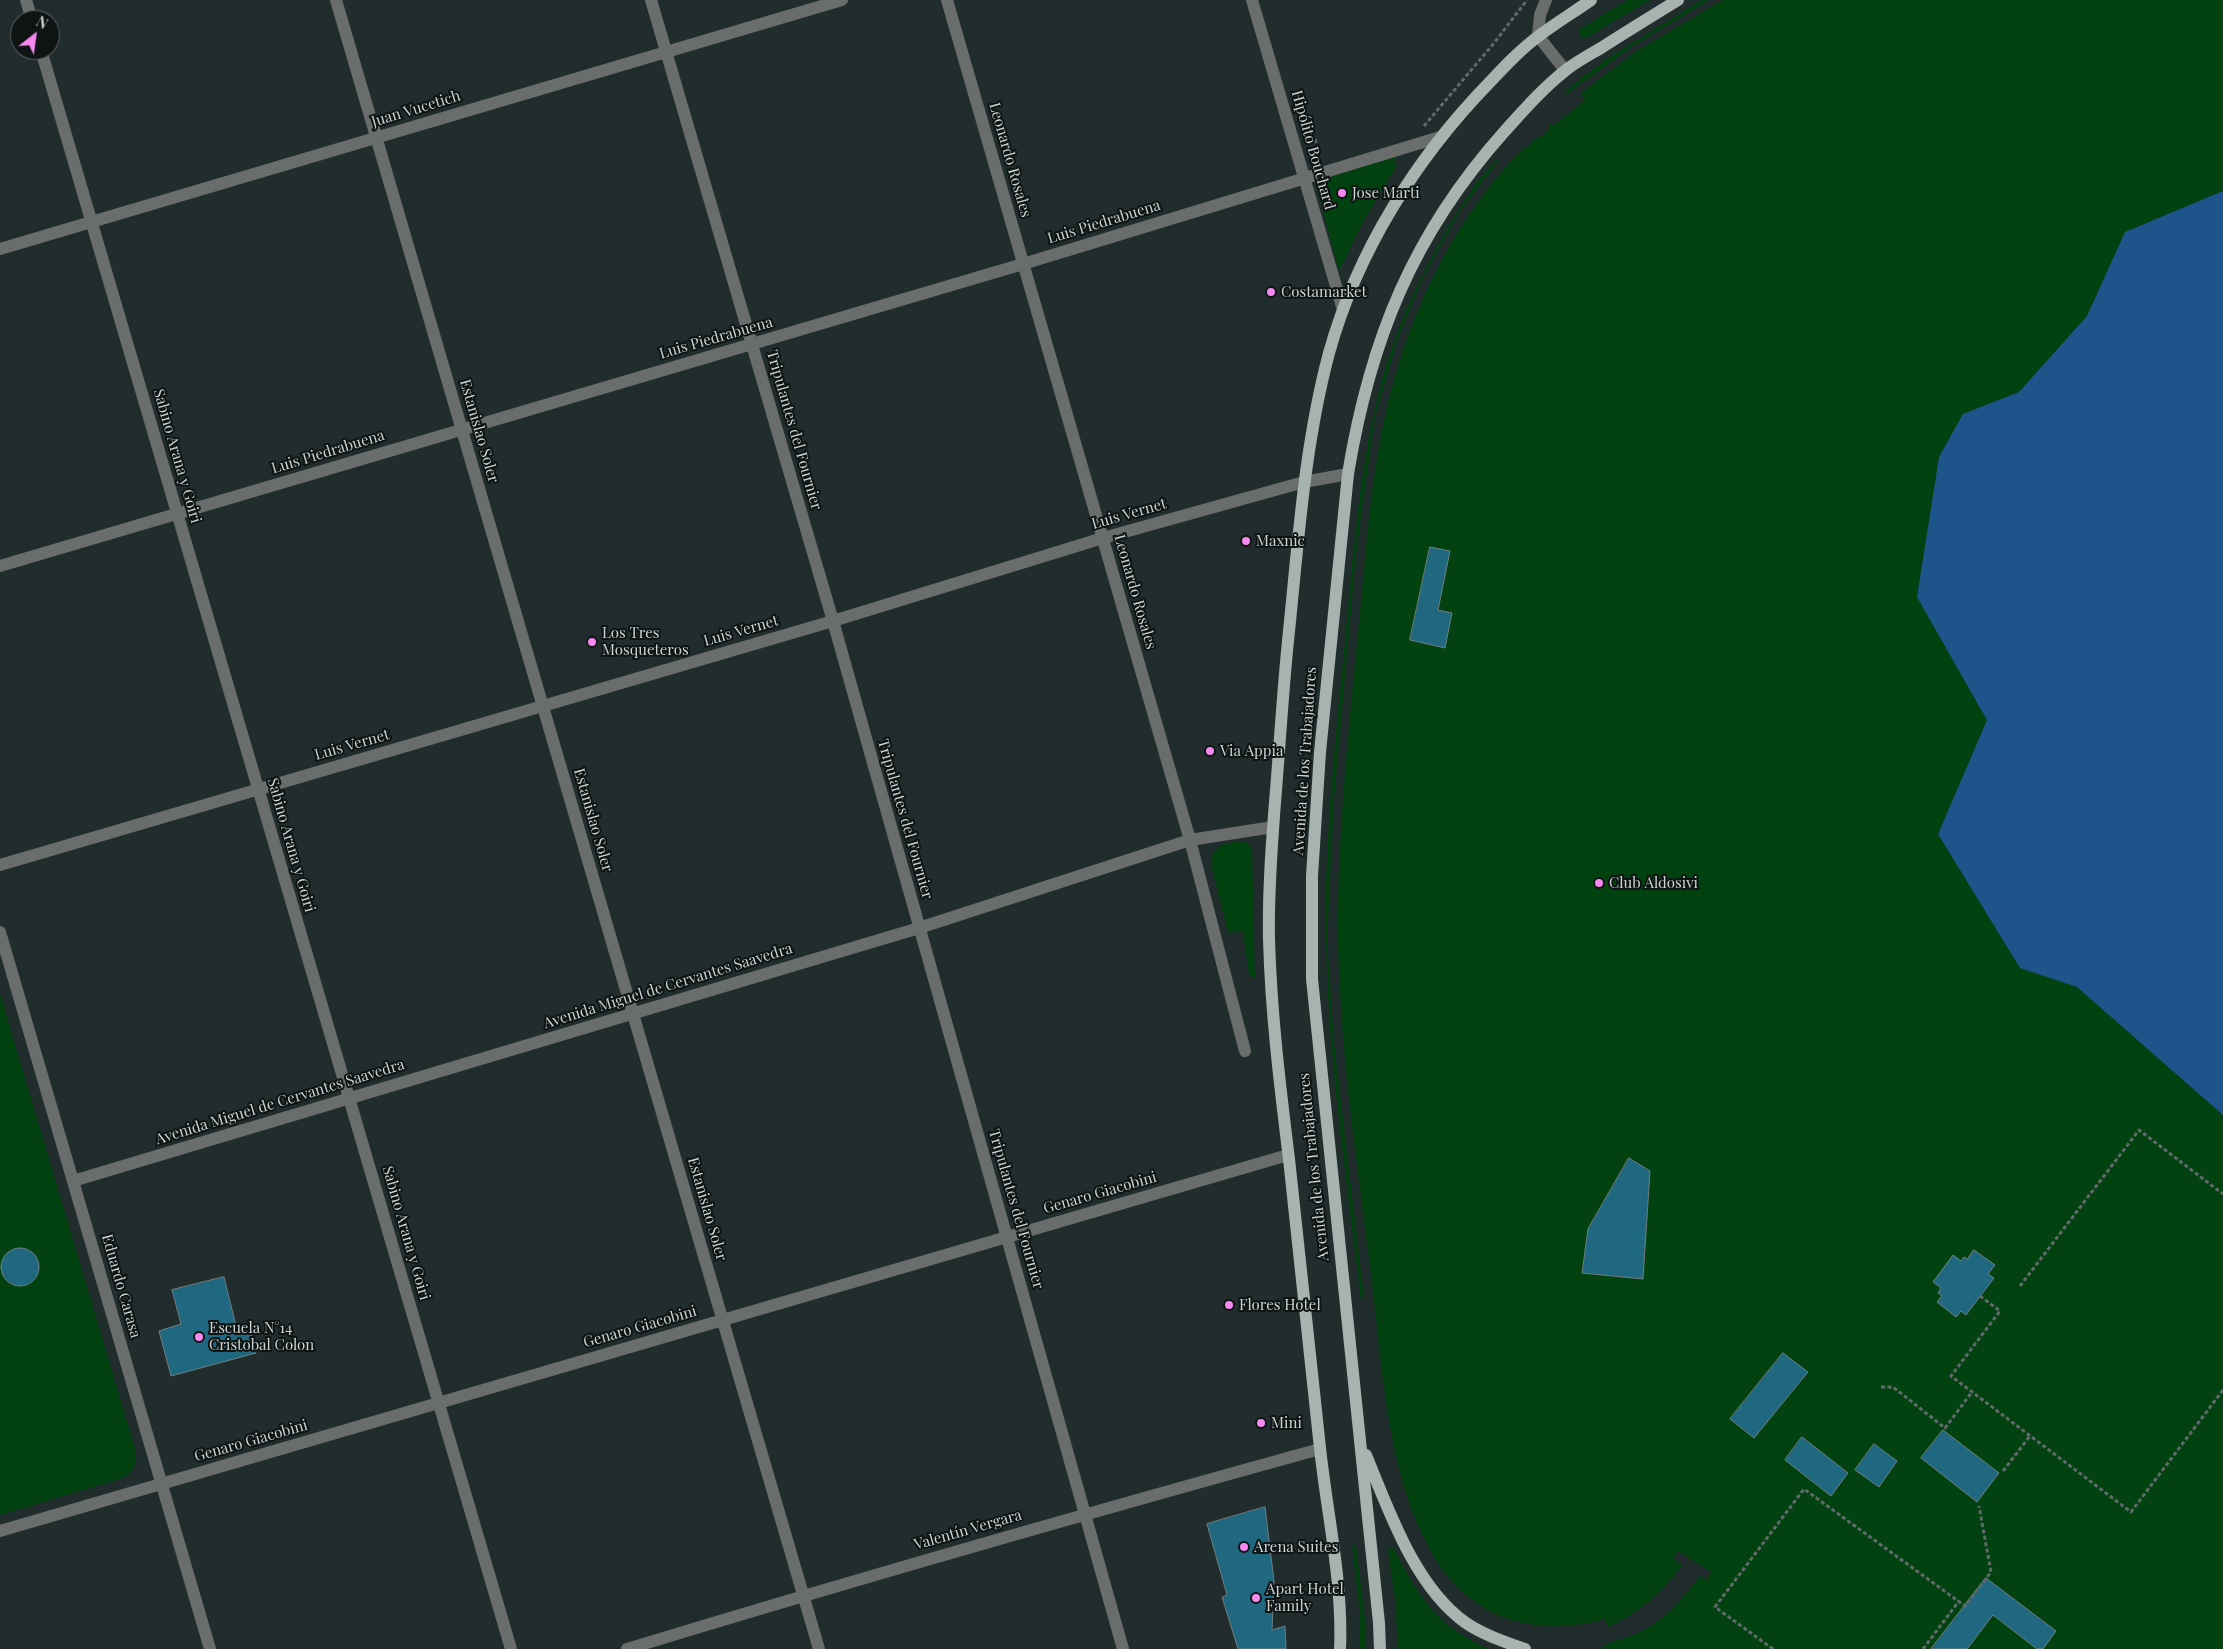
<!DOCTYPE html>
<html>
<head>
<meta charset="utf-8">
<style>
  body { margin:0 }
  #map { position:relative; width:2223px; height:1649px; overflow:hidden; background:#212d2d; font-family:"Playfair Display",serif }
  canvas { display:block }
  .north { position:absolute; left:10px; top:10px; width:50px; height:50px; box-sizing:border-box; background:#0e1414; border:1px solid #5a6060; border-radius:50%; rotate:30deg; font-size:14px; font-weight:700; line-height:20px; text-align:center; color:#ccd3d3 }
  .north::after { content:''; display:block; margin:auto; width:18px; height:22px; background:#f589ef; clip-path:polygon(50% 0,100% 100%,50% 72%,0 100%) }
</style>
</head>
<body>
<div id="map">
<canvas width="2223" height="1649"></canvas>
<div class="north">N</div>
</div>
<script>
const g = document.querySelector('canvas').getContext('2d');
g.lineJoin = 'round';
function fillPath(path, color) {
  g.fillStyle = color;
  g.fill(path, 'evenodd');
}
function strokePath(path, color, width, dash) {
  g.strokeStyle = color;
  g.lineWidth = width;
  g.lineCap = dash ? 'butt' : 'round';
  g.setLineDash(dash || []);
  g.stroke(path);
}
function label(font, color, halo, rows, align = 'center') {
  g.font = font + ' "Playfair Display",serif';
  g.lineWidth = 4;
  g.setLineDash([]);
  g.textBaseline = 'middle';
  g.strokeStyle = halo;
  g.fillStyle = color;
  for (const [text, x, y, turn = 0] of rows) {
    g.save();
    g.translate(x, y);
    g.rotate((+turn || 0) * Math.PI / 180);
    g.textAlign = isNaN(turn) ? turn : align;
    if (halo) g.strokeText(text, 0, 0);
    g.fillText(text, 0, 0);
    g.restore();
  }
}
fillPath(new Path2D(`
  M1627,0H1650L1586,38L1579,36L1580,29Z
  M1702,0H1709L1633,46L1564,96L1568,89L1605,60Z
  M1723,0H2223V191L2125,232L2087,316L2019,392L1963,414L1939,457L1917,597L1987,720L1938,834L2020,968L2077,987L2223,1115V1649H1600C1610,1640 1628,1638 1640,1632C1665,1620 1683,1599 1700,1576L1707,1580L1711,1572L1678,1551L1673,1559L1682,1565C1662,1593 1640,1612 1608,1627L1605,1619C1546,1636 1484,1624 1446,1574C1389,1499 1383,1374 1372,1283C1358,1169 1340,1054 1338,939C1337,830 1350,720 1360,611C1368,531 1373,448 1397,370C1418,299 1454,227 1503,170C1513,157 1527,147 1539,136L1541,137L1550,128L1549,126L1551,124L1553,126L1585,100L1581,93L1637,51Z
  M1398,156L1394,161L1396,167L1363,222L1339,271L1315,182Z
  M1500,159L1460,211L1447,234L1421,282L1398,338L1375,417L1356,553L1334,799L1327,939L1334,1043L1364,1298L1361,1299C1347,1180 1328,1060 1326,940C1324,834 1337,727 1347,621C1356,526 1363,427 1396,336C1408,303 1424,271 1441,240C1451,222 1484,166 1500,159Z
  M1246,842L1252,848L1255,977L1249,976L1243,931L1228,933L1211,864C1211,844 1229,841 1246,842Z
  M0,994L136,1452C137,1464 134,1471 123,1478L0,1515Z
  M1354,1545L1356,1547L1366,1628V1649H1360L1359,1605L1352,1547Z
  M1392,1547L1394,1549C1418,1597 1438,1627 1489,1649H1398L1395,1598L1388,1552L1389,1549Z`), '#024210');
fillPath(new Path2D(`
  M2223,191V1115L2077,987L2020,968L1938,834L1987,720L1917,597L1939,457L1963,414L2019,392L2087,316L2125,232Z`), '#1d558a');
const building = new Path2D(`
  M1430,547L1450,551L1438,610L1452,613L1445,648L1410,640Z
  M1629,1158L1650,1171L1643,1279L1582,1273L1588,1229Z
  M1 1267a19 19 0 1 1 38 0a19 19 0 1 1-38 0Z
  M1974,1250L1995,1265L1988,1274L1994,1278L1966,1315L1961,1311L1956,1317L1937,1302L1942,1296L1938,1293L1941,1288L1933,1282L1953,1255L1961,1261L1964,1257L1967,1259Z
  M224,1277L237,1330L250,1329L256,1353L171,1376L159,1331L181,1324L172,1290Z
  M1783,1353L1808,1372L1754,1438L1730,1419Z
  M1943,1430L1999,1473L1977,1502L1921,1458Z
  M1802,1437L1848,1473L1831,1496L1785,1460Z
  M1874,1444L1897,1461L1879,1487L1855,1470Z
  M1265,1507L1274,1581L1272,1630L1285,1626L1286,1649H1238L1222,1597L1227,1595L1207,1524Z
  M1986,1578L2056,1631L2043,1649H2037L1993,1615L1967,1649H1931Z`);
fillPath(building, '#20687f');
strokePath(building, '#707d82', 1);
strokePath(new Path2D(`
  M1424,126L1494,43L1527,0
  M1315,139L1319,152
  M2020,1286L2139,1130L2223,1194
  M1980,1296L2000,1311L1951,1376L2131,1512L2223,1390
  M1881,1387H1893L1945,1428L1972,1392
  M2003,1471L2030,1436
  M1773,1649L1715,1607L1804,1489L1965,1606L1991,1572L1979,1506
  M1923,1649L1959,1601`), '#606a6a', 3, [4, 2.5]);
strokePath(new Path2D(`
  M26,0L32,20
  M336,0L819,1649
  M651,0L833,621L1123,1649
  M947,0L1190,840L1245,1051
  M1252,0L1343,310
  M1546,0L1540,15L1538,36L1565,70
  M41,50L511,1649
  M0,249L842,0
  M0,566L1023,264L1440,137
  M0,865L833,621L1103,538L1304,482L1348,474
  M0,932L210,1649
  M73,1181L919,928L1190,840L1273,827
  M0,1531L1288,1155
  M627,1649C857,1579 1088,1513 1320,1449`), '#696e6c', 12);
strokePath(new Path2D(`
  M1366,1455C1389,1511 1415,1587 1466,1623C1484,1635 1505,1642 1525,1649
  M1340,1649C1343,1582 1327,1514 1320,1448C1309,1351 1299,1255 1289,1159C1280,1086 1271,1013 1269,939C1268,890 1272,839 1276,790C1280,740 1283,690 1288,641C1298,545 1304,447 1329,353C1357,252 1416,158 1489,83C1505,66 1521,49 1540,35C1556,23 1574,12 1591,0
  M1380,1649L1379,1623L1312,979V876L1320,752L1348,474C1370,340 1413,234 1504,132C1523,111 1543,88 1566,70C1576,62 1589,55 1601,48C1626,32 1652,16 1678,0`), '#a7b3ae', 12);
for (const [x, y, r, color] of [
  [1342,193,5,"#f589ef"],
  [1271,292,5,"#f589ef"],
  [1246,541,5,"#f589ef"],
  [592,642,5,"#f589ef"],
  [1210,751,5,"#f589ef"],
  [1599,883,5,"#f589ef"],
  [1229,1305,5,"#f589ef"],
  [199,1337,5,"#f589ef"],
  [1261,1423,5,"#f589ef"],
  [1244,1547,5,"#f589ef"],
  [1256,1598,5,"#f589ef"]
]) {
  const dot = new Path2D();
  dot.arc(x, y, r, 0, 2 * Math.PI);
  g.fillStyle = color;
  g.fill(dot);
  strokePath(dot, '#0e1414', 2);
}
label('15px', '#ccd3d3', '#0e1414', [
  ["Juan Vucetich",416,109,-17],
  ["Hipólito Bouchard",1313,150,74],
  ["Leonardo Rosales",1010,160,74],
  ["Luis Piedrabuena",1104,222,-17],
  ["Luis Piedrabuena",716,338,-16],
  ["Tripulantes del Fournier",794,430,74],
  ["Estanislao Soler",479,431,74],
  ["Luis Piedrabuena",328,452,-17],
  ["Sabino Arana y Goiri",177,456,74],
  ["Luis Vernet",1129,514,-16],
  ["Leonardo Rosales",1135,592,74],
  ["Luis Vernet",741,631,-16],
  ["Luis Vernet",352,745,-16],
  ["Avenida de los Trabajadores",1305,761,-86],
  ["Tripulantes del Fournier",905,819,74],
  ["Estanislao Soler",593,820,74],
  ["Sabino Arana y Goiri",291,845,74],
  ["Avenida Miguel de Cervantes Saavedra",668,986,-17],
  ["Avenida Miguel de Cervantes Saavedra",280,1102,-17],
  ["Avenida de los Trabajadores",1314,1167,-96],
  ["Genaro Giacobini",1100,1193,-16],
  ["Estanislao Soler",707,1209,74],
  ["Tripulantes del Fournier",1016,1209,74],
  ["Sabino Arana y Goiri",406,1233,74],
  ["Eduardo Carasa",121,1286,74],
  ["Genaro Giacobini",640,1327,-16],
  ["Genaro Giacobini",251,1441,-16],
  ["Valentín Vergara",968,1530,-16]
]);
label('15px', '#ccd3d3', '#0e1414', [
  ["Jose Marti",1352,193],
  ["Costamarket",1281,292],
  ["Maxnic",1256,541],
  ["Los Tres",602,633],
  ["Mosqueteros",602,650],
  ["Via Appia",1220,751],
  ["Club Aldosivi",1609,883],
  ["Flores Hotel",1239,1305],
  ["Escuela N°14",209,1328],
  ["Cristobal Colon",209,1345],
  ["Mini",1271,1423],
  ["Arena Suites",1254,1547],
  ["Apart Hotel",1266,1589],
  ["Family",1266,1606]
], 'left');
</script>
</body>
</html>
